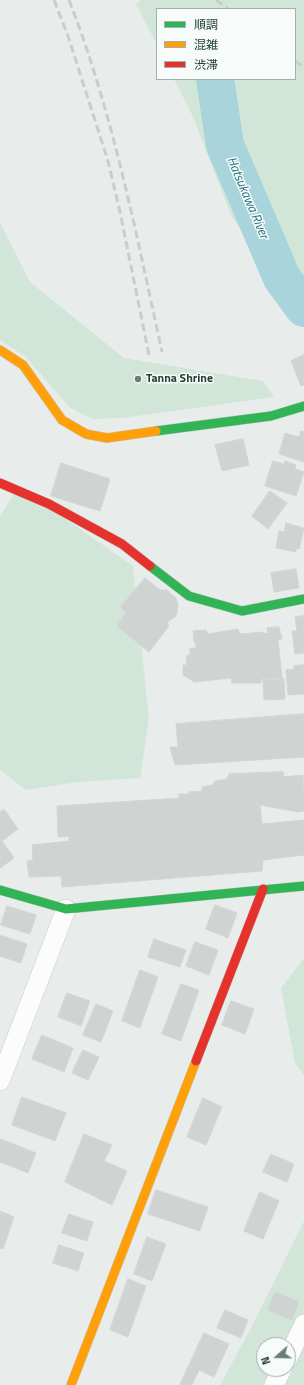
<!DOCTYPE html>
<html>
<head>
<meta charset="utf-8">
<style>
  body { margin:0 }
  #map { position:relative; width:304px; height:1385px; overflow:hidden; background:#e8edeb; font-family:"Titillium Web","Noto Sans JP",sans-serif }
  canvas { display:block }
  .legend { position:absolute; left:156px; top:8px; width:140px; height:72px; box-sizing:border-box; background:#f7fbf9; border:1px solid #a3b1ad; margin:0; padding:5px 7px; list-style:none; font-size:12px; color:#24423a }
  .legend li { display:flex; align-items:center; gap:8px; height:20px }
  .legend b { width:20px; border:1px solid #a3b1ad }
  .north { position:absolute; left:256px; top:1337px; width:40px; height:40px; box-sizing:border-box; background:#f7fbf9; border:1px solid #a3b1ad; border-radius:50%; rotate:250deg; font-size:11px; font-weight:700; line-height:16px; text-align:center; color:#24423a }
  .north::after { content:''; display:block; margin:auto; width:14px; height:18px; background:#697e78; clip-path:polygon(50% 0,100% 100%,50% 72%,0 100%) }
</style>
</head>
<body>
<div id="map">
<canvas width="304" height="1385"></canvas>
<ul class="legend">
<li><b style="height:5px;background:#30b455"></b>順調</li>
<li><b style="height:5px;background:#ff9f0a"></b>混雑</li>
<li><b style="height:5px;background:#e5322d"></b>渋滞</li>
</ul>
<div class="north">N</div>
</div>
<script>
const g = document.querySelector('canvas').getContext('2d');
g.lineJoin = 'round';
function fillPath(path, color) {
  g.fillStyle = color;
  g.fill(path, 'evenodd');
}
function strokePath(path, color, width, dash) {
  g.strokeStyle = color;
  g.lineWidth = width;
  g.lineCap = dash ? 'butt' : 'round';
  g.setLineDash(dash || []);
  g.stroke(path);
}
function label(font, color, halo, rows, align = 'center') {
  g.font = font + ' "Titillium Web",sans-serif';
  g.lineWidth = 3;
  g.setLineDash([]);
  g.textBaseline = 'middle';
  g.strokeStyle = halo;
  g.fillStyle = color;
  for (const [text, x, y, turn = 0] of rows) {
    g.save();
    g.translate(x, y);
    g.rotate((+turn || 0) * Math.PI / 180);
    g.textAlign = isNaN(turn) ? turn : align;
    if (halo) g.strokeText(text, 0, 0);
    g.fillText(text, 0, 0);
    g.restore();
  }
}
fillPath(new Path2D(`
  M141,0H304V323L231,215L193,117L174,79H295V9H157V45L136,4Z
  M0,223L30,282L124,358L263,381L274,397L122,418L92,419L69,407L26,357L0,340Z
  M18,486L133,566L149,719L140,778L77,782L26,790L0,770V517Z
  M304,958V1075L295,1063L281,988Z
  M304,1221V1385H220L252,1326ZM264,1345H288V1369H264Z`), '#d1e6d8');
strokePath(new Path2D(`
  M215,79L225,145L282,278L304,308`), '#a9d4db', 38);
const building = new Path2D(`
  M304,355V385L301,386L291,361Z
  M301,431L304,432V462L279,454L285,433L299,437Z
  M243,439L249,465L222,471L215,445Z
  M273,461L284,464L285,461L296,465L295,469L304,472L296,496L265,486Z
  M61,463L110,479L100,511L51,496Z
  M270,491L287,503L268,529L252,516Z
  M286,523L304,528L299,549L296,548V552L276,548L279,531L284,532Z
  M296,569L299,588L274,592L271,573Z
  M145,578L160,590H167L176,598L178,604L177,613L175,617L167,622L169,626L149,652L117,626L126,613L121,607Z
  M304,616V653L295,654L292,631H297L295,617Z
  M279,627L282,639H278L282,678L261,679V683H232L231,678L194,682L185,676H183V665H187L186,656L190,655V648H196L195,641L194,642L193,631L206,630L208,634L238,629L240,634L263,632V634L268,633L267,628Z
  M304,665V694L288,695L286,670L294,669V666Z
  M284,679L285,699L264,700L263,680Z
  M304,714V757L175,765L170,747H178L176,724Z
  M283,772L284,777L303,775L304,811L298,812L260,805L262,824L304,820V855L263,860L262,871L62,887L61,876L29,877L27,861L33,860L32,845L69,841V836L58,837L57,806L180,798L178,794H189V792L202,791V787L213,785L215,781L227,779L229,774Z
  M4,809L18,829L2,841L14,858L0,868V812Z
  M215,905L237,913L228,938L206,929Z
  M7,906L36,915L30,934L1,925Z
  M0,935L27,944L21,963L0,956Z
  M154,939L186,950L180,967L148,957Z
  M195,942L218,950L209,975L186,966Z
  M140,970L158,977L140,1028L122,1021Z
  M181,984L199,990L181,1041L162,1034Z
  M67,993L90,1001L81,1026L58,1017Z
  M231,1001L254,1009L245,1034L222,1025Z
  M96,1004L113,1011L101,1042L83,1035Z
  M42,1035L73,1048L64,1072L32,1059Z
  M83,1050L99,1057L88,1080L72,1073Z
  M22,1097L66,1113L55,1141L12,1125Z
  M203,1098L222,1107L206,1145L187,1137Z
  M84,1134L112,1145L104,1161L127,1171L112,1205L65,1182Z
  M1,1139L36,1153L28,1173L0,1162V1143Z
  M271,1154L294,1164L287,1182L263,1172Z
  M156,1190L208,1207L200,1231L148,1214Z
  M260,1192L279,1201L263,1239L244,1231Z
  M0,1211L14,1217L3,1249L0,1248Z
  M69,1214L93,1222L87,1241L62,1233Z
  M147,1237L166,1244L152,1281L134,1274Z
  M59,1245L84,1253L78,1271L53,1263Z
  M128,1279L146,1286L128,1337L110,1330Z
  M275,1292L299,1302L292,1320L268,1310Z
  M225,1310L248,1320L241,1338L217,1328Z
  M204,1333L229,1344L214,1377L199,1370L192,1385H180Z`);
fillPath(building, '#cfd4d2');
strokePath(building, '#d1d6d4', 1);
const street = new Path2D(`
  M0,1081L66,909
  M288,1358L304,1324
  M274,1385L282,1369`);
const fast = new Path2D(`
  M156,431L271,416L304,406
  M150,566L189,596L242,611L304,599
  M0,890L66,909L304,886`);
const slow = new Path2D(`
  M0,350L23,365L62,420L86,434L107,438L156,431
  M71,1385L196,1061`);
const jam = new Path2D(`
  M0,483L49,504L122,544L150,566
  M196,1061L263,889`);
strokePath(street, '#c5cac8', 20);
strokePath(fast, '#c3cbc8', 10);
strokePath(slow, '#c3cbc8', 10);
strokePath(jam, '#c3cbc8', 10);
strokePath(street, '#fcfcfc', 19);
strokePath(fast, '#30b455', 9);
strokePath(slow, '#ff9f0a', 9);
strokePath(jam, '#e5322d', 9);
strokePath(new Path2D(`
  M54,0L68,36L108,161L120,212L149,355
  M69,0C113,113 136,233 162,352
  M216,0L228,9
  M295,61L304,67`), '#c9cdcc', 3, [8, 4]);
for (const [x, y, r, color] of [
  [138,379,4,"#697e78"]
]) {
  const dot = new Path2D();
  dot.arc(x, y, r, 0, 2 * Math.PI);
  g.fillStyle = color;
  g.fill(dot);
  strokePath(dot, '#f7fbf9', 1.5);
}
label('bold 12px', '#24423a', '#f7fbf9', [
  ["Tanna Shrine",146,379]
], 'left');
label('italic 13px', '#1c6f80', '#f7fbf9', [
  ["Hatsukawa River",247,198,67]
]);
</script>
</body>
</html>
